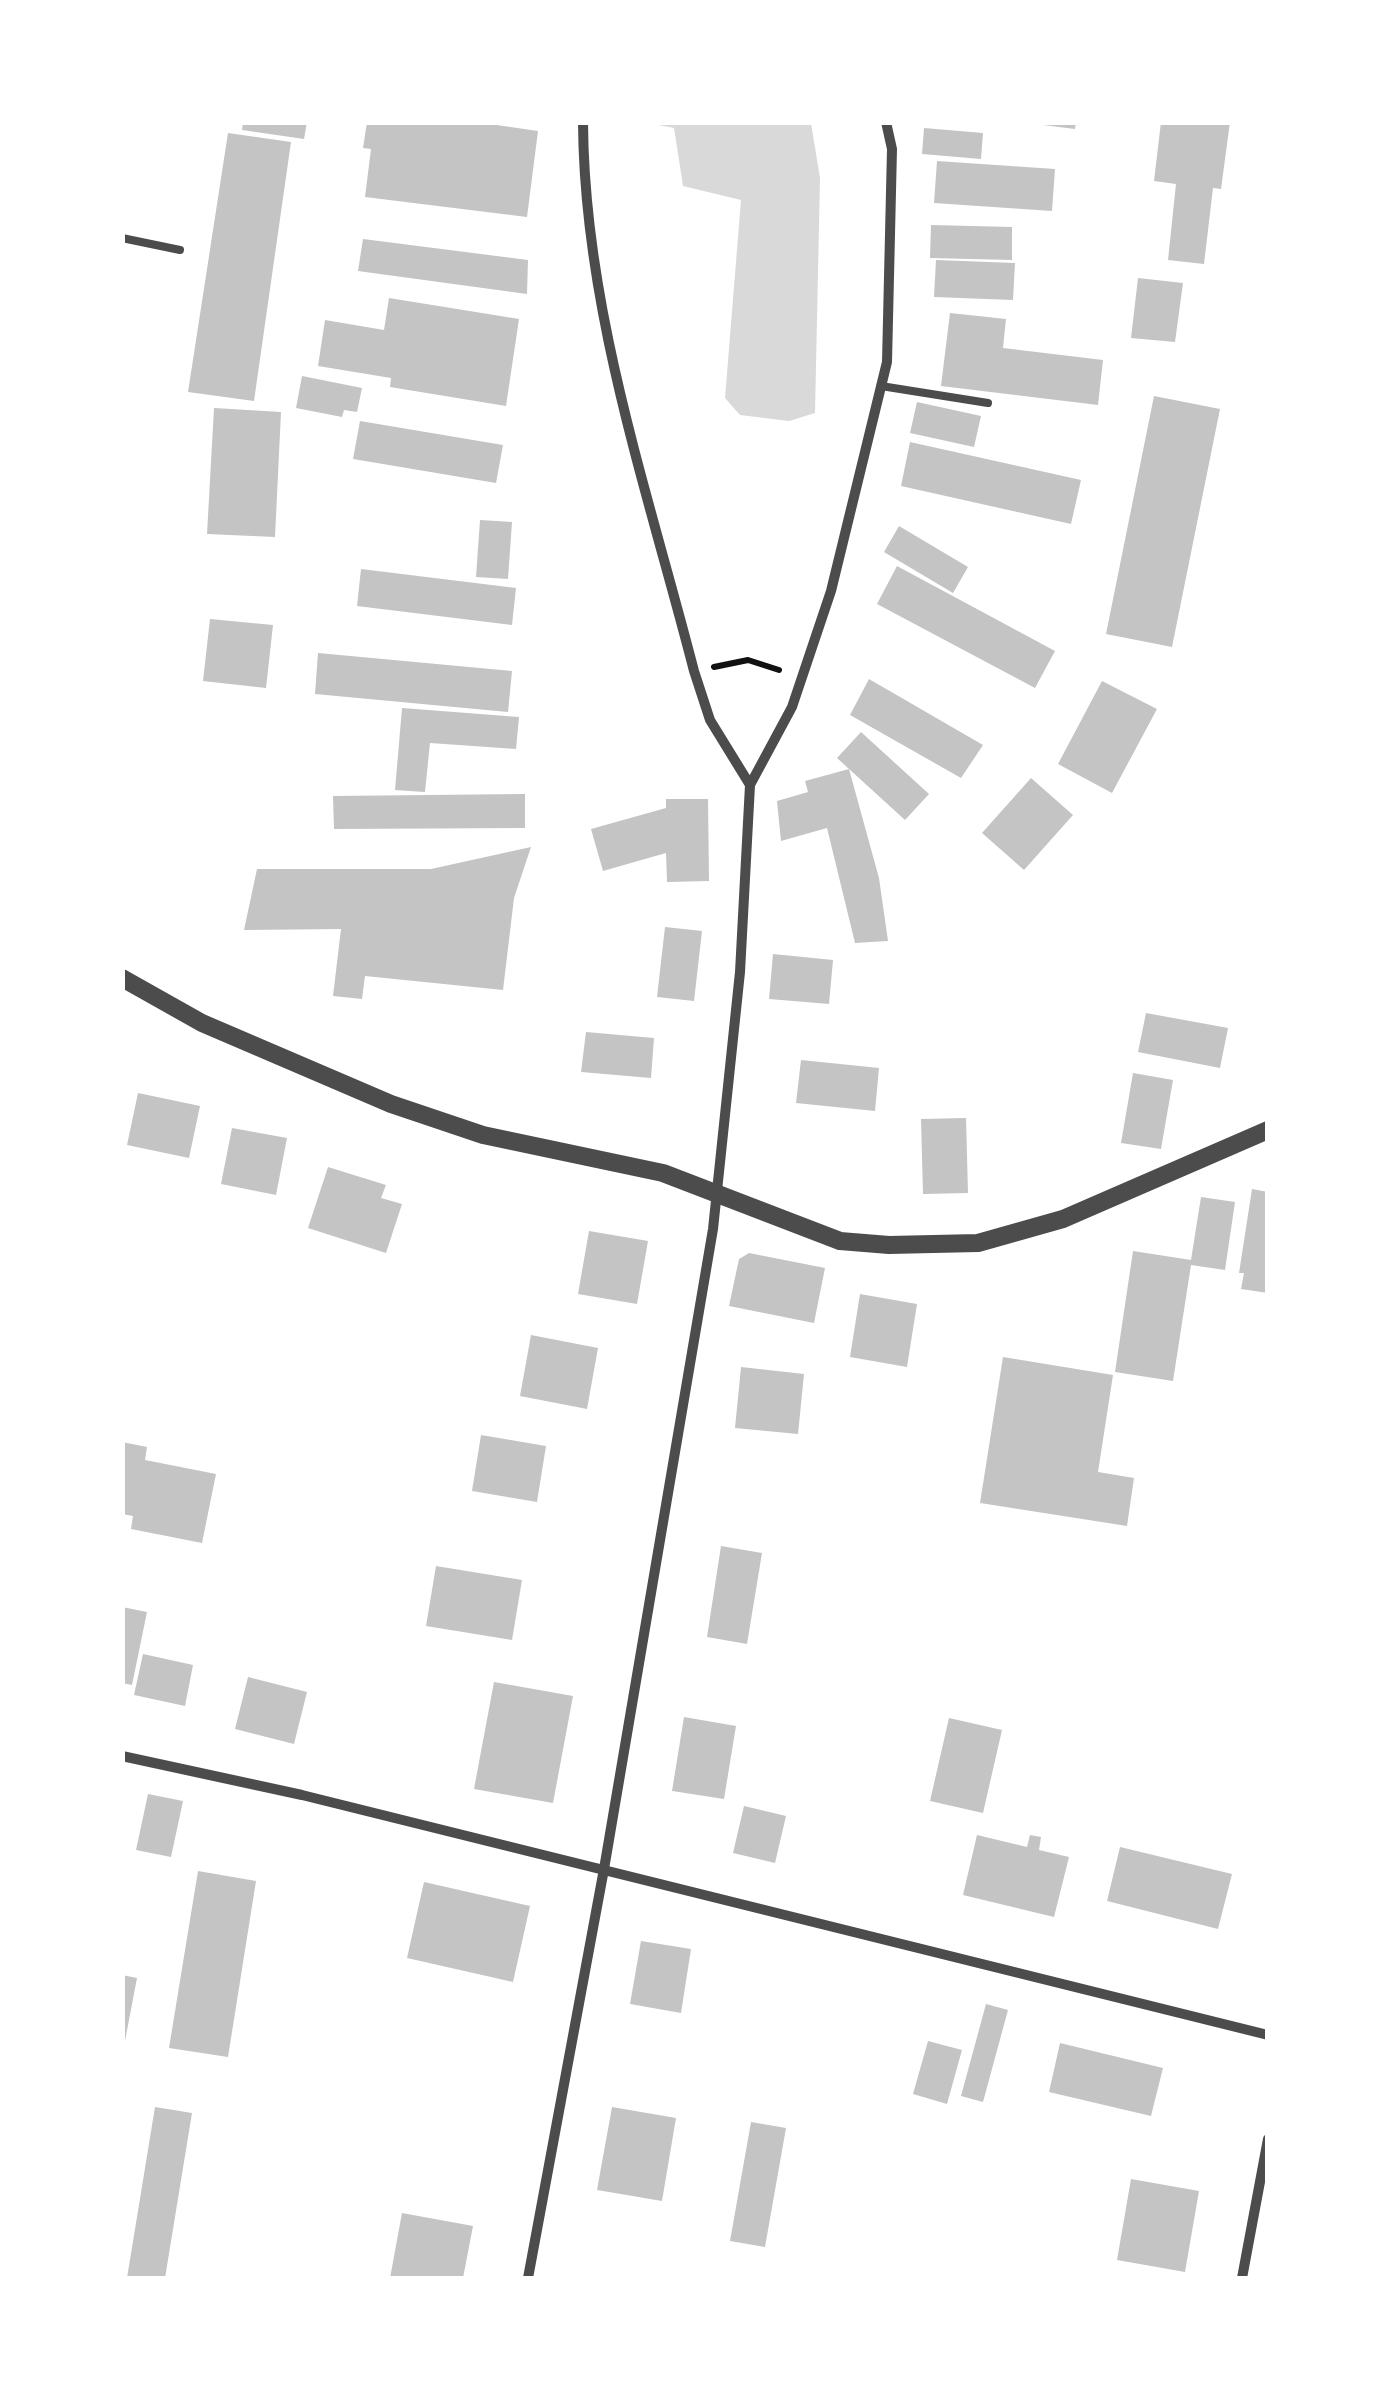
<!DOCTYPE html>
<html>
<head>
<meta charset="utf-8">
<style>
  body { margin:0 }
  #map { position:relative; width:1390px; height:2401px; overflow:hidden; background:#fff; font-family:Helvetica,sans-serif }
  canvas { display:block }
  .frame { position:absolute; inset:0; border:125px solid #fff; pointer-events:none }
</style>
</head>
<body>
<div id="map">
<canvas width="1390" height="2401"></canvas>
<div class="frame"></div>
</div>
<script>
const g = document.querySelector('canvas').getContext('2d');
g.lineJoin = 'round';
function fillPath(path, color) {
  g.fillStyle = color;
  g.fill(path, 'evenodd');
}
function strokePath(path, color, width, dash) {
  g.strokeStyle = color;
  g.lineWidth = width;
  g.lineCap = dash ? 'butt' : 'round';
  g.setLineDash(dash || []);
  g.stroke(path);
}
fillPath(new Path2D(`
  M648,123H811L820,178L815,413L789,421L740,415L725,398L741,200L683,186L674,128Z`), '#d9d9d9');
fillPath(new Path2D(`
  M243,122H307L304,139L242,130Z
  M367,122H476L538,131L527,217L365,197L371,149L363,148Z
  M1019,122H1076L1075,129Z
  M1161,122H1230L1221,189L1213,188L1204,264L1168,260L1176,184L1154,181Z
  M924,128L983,133L981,159L922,154Z
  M228,133L291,142L254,401L188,392Z
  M937,161L1055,169L1052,211L934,203Z
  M931,225L1012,227V260L930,258Z
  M363,239L528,260L527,294L358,271Z
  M936,260L1015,263L1013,300L934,297Z
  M1138,278L1183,283L1175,342L1131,338Z
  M389,298L519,319L506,406L390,387L391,378L318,366L325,320L384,330Z
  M950,313L1006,319L1003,348L1103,360L1098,405L941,386Z
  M302,376L362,388L357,412L344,410L342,417L296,408Z
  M1154,396L1220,409L1172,647L1106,634Z
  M917,402L981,416L974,447L910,433Z
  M214,408L281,412L275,537L207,534Z
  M360,421L503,445L496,483L353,459Z
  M910,442L1081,480L1071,524L901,486Z
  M480,520L512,522L508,579L476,577Z
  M899,526L968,567L953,593L884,552Z
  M897,566L1055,651L1035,688L877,604Z
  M361,569L516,588L512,625L357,606Z
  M210,619L273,625L266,688L203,681Z
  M318,653L512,671L508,712L315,694Z
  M869,679L983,745L961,778L850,715Z
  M1102,681L1157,709L1112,793L1058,764Z
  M402,708L519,717L516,749L430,743L425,792L395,790Z
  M861,732L929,794L905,820L837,758Z
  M849,769L879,878L888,941L855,943L827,828L781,841L777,801L808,792L805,781Z
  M1031,778L1073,815L1024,870L982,833Z
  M525,794V828L334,829L333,796Z
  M666,799H708L709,881L667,882L666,853L603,871L591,829L666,808Z
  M531,847L514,898L503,990L365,976L362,999L333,996L341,929L244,930L257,869H431Z
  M665,927L702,931L694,1001L657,997Z
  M773,954L833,960L829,1004L769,999Z
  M1146,1013L1228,1028L1220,1068L1138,1052Z
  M586,1032L654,1038L651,1078L581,1072Z
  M801,1060L879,1068L875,1111L796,1103Z
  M1133,1073L1173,1080L1161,1149L1121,1143Z
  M138,1093L200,1106L189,1158L127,1145Z
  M966,1118L968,1193L923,1194L921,1119Z
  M232,1128L287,1138L276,1195L221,1184Z
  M328,1167L386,1185L381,1198L402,1204L386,1253L308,1228Z
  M1252,1189L1268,1192V1293L1241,1289L1244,1273H1239Z
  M1201,1197L1235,1202L1225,1270L1191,1265L1173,1381L1115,1372L1133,1251L1191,1260Z
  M589,1231L648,1241L637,1304L578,1294Z
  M749,1253L825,1268L814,1323L729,1306L739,1259Z
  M860,1294L917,1304L907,1367L850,1357Z
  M531,1335L598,1348L587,1409L520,1396Z
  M1003,1357L1113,1375L1098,1472L1134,1478L1127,1526L980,1503Z
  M741,1367L804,1374L798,1434L735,1428Z
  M481,1435L546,1446L537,1502L472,1491Z
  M122,1442L147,1447L145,1460L216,1474L202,1543L131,1529L133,1516L122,1514Z
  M721,1546L762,1553L747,1644L707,1637Z
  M436,1566L522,1580L512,1640L426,1626Z
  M122,1607L147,1612L132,1685L122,1683Z
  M143,1654L193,1665L185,1706L134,1695Z
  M248,1677L307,1692L294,1744L235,1729Z
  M494,1682L573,1696L553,1803L474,1789Z
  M684,1717L736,1726L724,1799L672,1791Z
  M949,1718L1002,1730L983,1813L930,1801Z
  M148,1794L183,1801L171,1857L136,1850Z
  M744,1806L786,1816L775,1863L733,1853Z
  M977,1835L1027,1847L1030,1835L1041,1837L1039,1850L1069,1857L1054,1917L963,1895Z
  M1120,1847L1232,1874L1218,1929L1107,1901Z
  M198,1871L256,1881L228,2057L169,2048Z
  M424,1882L530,1906L513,1982L407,1958Z
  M641,1941L691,1949L681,2013L630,2004Z
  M122,1975L137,1978L124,2046H122Z
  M986,2004L1008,2010L983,2102L961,2096Z
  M928,2041L962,2050L947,2104L913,2094Z
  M1060,2043L1163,2068L1151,2116L1049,2092Z
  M155,2107L192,2113L165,2278H127Z
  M612,2107L676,2118L662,2201L597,2190Z
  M751,2122L786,2128L765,2247L730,2241Z
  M1131,2179L1199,2191L1185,2272L1117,2260Z
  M402,2213L473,2226L463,2278H390Z`), '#c4c4c4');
strokePath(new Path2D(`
  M714,667L748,660L779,670`), '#111', 6);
strokePath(new Path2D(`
  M122,238L180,250
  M881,386L988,403`), '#4c4c4c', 8);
strokePath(new Path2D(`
  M583,122C584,309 648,492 694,671L710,720L750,785
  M122,1756L302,1795L1268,2035
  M528,2278L604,1869L713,1229L740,972L750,785L792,707L831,591L887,362L892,149L886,122
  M1242,2278L1268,2139`), '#4c4c4c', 10);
strokePath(new Path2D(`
  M122,978L202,1023L391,1104L483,1135L663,1173L840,1241L889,1245L978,1243L1063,1219L1268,1130`), '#4c4c4c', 18);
</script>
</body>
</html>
